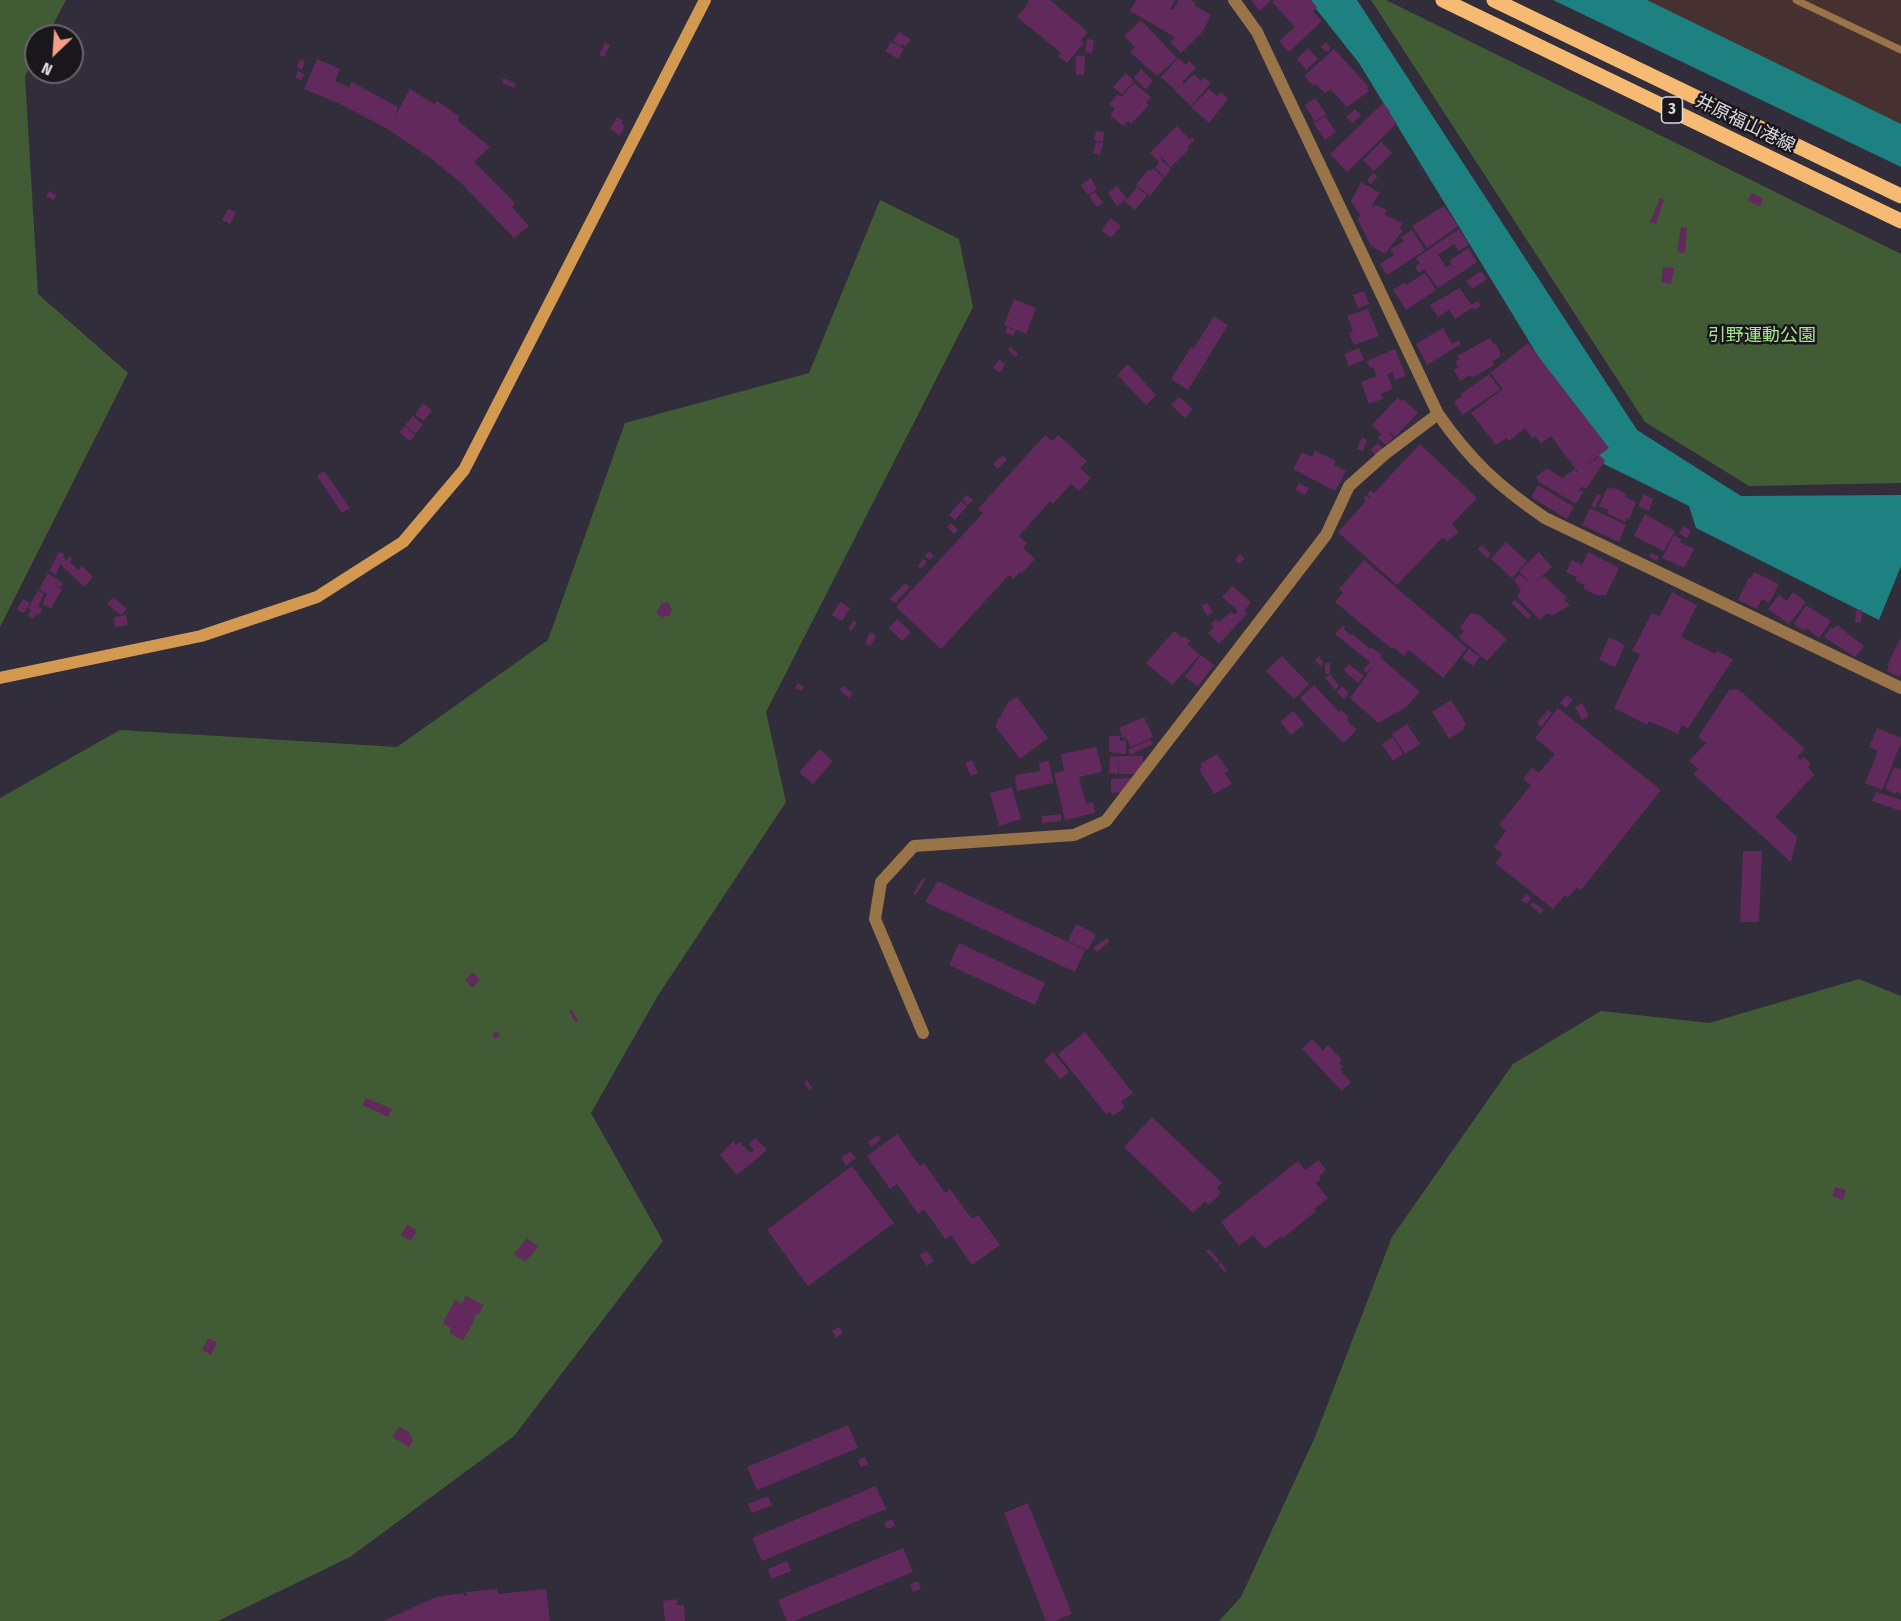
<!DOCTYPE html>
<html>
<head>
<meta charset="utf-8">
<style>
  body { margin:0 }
  #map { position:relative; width:1901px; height:1621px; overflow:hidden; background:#322d3a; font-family:"Fira Sans Condensed",sans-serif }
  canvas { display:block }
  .north { position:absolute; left:24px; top:24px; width:60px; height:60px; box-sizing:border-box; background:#19171c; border:2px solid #67656b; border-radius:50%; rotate:205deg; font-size:16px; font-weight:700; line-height:24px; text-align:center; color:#dcd9e1 }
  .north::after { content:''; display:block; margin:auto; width:21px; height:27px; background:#f39f83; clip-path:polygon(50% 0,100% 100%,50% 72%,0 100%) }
</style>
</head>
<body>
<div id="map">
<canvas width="1901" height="1621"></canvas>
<div class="north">N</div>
</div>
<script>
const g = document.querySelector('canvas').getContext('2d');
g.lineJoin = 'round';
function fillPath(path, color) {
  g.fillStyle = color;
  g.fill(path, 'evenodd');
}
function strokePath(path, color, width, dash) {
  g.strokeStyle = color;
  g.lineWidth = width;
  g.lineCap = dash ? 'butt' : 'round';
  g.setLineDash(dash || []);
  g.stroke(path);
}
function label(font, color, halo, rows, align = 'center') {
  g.font = font + ' "Fira Sans Condensed","Noto Sans JP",sans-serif';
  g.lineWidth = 5;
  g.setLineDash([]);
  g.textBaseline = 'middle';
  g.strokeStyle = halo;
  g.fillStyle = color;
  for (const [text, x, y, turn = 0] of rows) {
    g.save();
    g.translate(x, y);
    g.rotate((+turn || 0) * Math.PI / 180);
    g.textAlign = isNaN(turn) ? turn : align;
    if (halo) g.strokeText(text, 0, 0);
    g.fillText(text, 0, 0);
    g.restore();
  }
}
fillPath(new Path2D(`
  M1625,0H1901V133Z`), '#463130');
fillPath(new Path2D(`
  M0,0H66L47,36H36V55L25,76L38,294L128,373L0,627Z
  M1371,0H1386L1901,254V483L1749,486L1645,422Z
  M880,200L959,239L973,307L766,712L786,802L657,997L591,1113L663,1241L514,1436L350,1557L218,1621H0V798L120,730L397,747L548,640L625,423L809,373Z
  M1859,979L1901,996V1621H1219L1241,1597L1315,1437L1392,1237L1513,1064L1601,1011L1709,1023Z`), '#415b35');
fillPath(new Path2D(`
  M1309,0H1357L1637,430L1741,496L1901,495V566L1879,620L1696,528L1689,506L1604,464L1359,63Z
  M1553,0H1647L1901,124V167Z`), '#1d8181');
fillPath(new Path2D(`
  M1029,0H1050L1088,32L1081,40L1084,43L1067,63L1058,56L1061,53L1017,17L1028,4L1027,3Z
  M1136,0H1175L1170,9L1173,10L1179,0H1190L1196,3L1195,6L1211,15L1203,31L1181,53L1170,42L1175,37L1130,11Z
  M1251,0H1271L1260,11Z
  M1274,0H1311L1317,7L1313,11L1322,21L1289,52L1279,41L1295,27L1272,2Z
  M1141,20L1177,58L1157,76L1130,52L1135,47L1124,36Z
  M899,32L911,39L906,46L902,44L901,46L893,41Z
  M1087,39L1094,40L1092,53L1085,52Z
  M891,42L904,49L898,59L885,51Z
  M1326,42L1331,48L1326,52L1321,47Z
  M605,43L610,45L604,57L599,55Z
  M1308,48L1318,59L1306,70L1297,59Z
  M1334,49L1369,87L1367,88L1369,91L1347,107L1330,89L1325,93L1316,84L1313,86L1304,76Z
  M1076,56H1085L1084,75H1076Z
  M1178,58L1186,65L1189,61L1196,68L1182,82L1184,84L1194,74L1201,81L1204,77L1211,83L1191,106L1175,91L1179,86L1175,90L1161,77Z
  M300,59L305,61L302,70L297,67Z
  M317,59L340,69L335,81L349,87L352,82L398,107L395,116L410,89L434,104L437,101L459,116L458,121L490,147L474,162L515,203L512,207L529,226L514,238L460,182L429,157L386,128L340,104L304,89Z
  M1141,69L1153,81L1146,89L1134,78Z
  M298,71L304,74L301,80L295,77Z
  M1126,73L1134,81L1122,94L1113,87Z
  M503,78L516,84L514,88L502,83Z
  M1134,83L1151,97L1146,102L1149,105L1131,124L1128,121L1123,126L1110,115L1115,109L1109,104L1118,94L1121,97Z
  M1209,89L1217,96L1221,92L1228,99L1209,123L1191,107Z
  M1315,98L1326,114L1315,122L1305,105Z
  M1383,103L1390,111L1388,113L1397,123L1347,172L1330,154Z
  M1355,109L1361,115L1353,123L1346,117Z
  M1325,116L1336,132L1325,140L1314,124Z
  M617,117L623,120L621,123L625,126L620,136L610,129Z
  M1177,126L1190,140L1192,137L1195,140L1187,147L1189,149L1171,167L1162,158L1161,160L1171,169L1165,177L1155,168L1159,162L1150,153Z
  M1096,131L1104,132L1103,142L1094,140Z
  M1096,142L1103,143L1100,155L1093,153Z
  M1381,142L1392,153L1374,171L1363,160Z
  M1153,168L1164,178L1150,196L1136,185L1148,170L1150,171Z
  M1373,173L1378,176L1371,184L1367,181Z
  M1091,178L1097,189L1088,195L1081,185Z
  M1361,182L1380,193L1372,205L1375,207L1376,205L1387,210L1385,215L1402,223L1400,229L1403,230L1385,254L1371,246L1358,220L1360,215L1351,201Z
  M1117,186L1127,199L1117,206L1108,193Z
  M1137,187L1147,195L1135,210L1125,202Z
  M49,191L56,195L54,200L46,196Z
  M1095,192L1103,203L1097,207L1089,196Z
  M1752,193L1763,199L1760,206L1748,201Z
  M1660,198L1664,200L1656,224L1650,222Z
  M1444,206L1458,226L1427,248L1412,226Z
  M228,209L236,212L230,224L222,220Z
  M1111,218L1121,226L1111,238L1101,230Z
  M1681,227L1687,228L1685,253L1677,252Z
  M1459,229L1469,244L1459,251L1454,244L1438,255L1446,267L1451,264L1449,261L1468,248L1477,262L1438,288L1424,269L1419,273L1415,267L1420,263L1416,258Z
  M1412,230L1425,250L1387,275L1380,264L1394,255L1390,250L1404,241L1401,237Z
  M1663,267L1674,268L1671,284L1661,282Z
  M1481,271L1487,279L1472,289L1466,281Z
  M1425,273L1436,290L1406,310L1393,290L1404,283L1406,285Z
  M1460,288L1471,305L1478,301L1481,306L1474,310L1473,307L1455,319L1449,310L1438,317L1430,305Z
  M1364,291L1369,304L1358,308L1353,295Z
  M1014,299L1036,308L1026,334L1004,325Z
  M1368,309L1379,336L1354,345L1349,333L1353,331L1347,316Z
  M1214,316L1228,325L1188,390L1171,379L1191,347L1194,348Z
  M1007,327L1016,331L1013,336L1005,332Z
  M1443,328L1452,344L1459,340L1461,344L1427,365L1416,344Z
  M1490,338L1494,345L1496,344L1501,354L1499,355L1500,357L1492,361L1494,365L1472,378L1471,375L1460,381L1454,370L1458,367L1455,362L1459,359L1457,356Z
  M1528,343L1609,448L1584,467L1601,456L1605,461L1586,489L1582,487L1579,490L1583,492L1576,504L1539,482L1536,477L1547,468L1562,478L1575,469L1577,473L1578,472L1551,436L1541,444L1535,436L1532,438L1525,428L1509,441L1506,438L1496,445L1471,413L1503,389L1490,373Z
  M1011,347L1018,354L1015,357L1008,350Z
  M1359,348L1364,360L1349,366L1344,354Z
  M1395,349L1406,376L1395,380L1392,372L1387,374L1393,389L1381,394L1383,399L1369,404L1361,382L1376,376L1378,379L1373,367L1370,368L1367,361Z
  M999,359L1005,364L1000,373L993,368Z
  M1128,364L1156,395L1146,405L1117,375Z
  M1489,374L1500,390L1462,415L1454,402L1462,396L1461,394Z
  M1179,397L1193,409L1185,418L1171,405Z
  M1398,397L1401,401L1403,399L1418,413L1395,437L1388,430L1393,438L1386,445L1378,438L1380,435L1383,436L1372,425Z
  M423,403L432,410L424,421L415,415Z
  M413,416L423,425L415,434L405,425Z
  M405,426L415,435L410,441L399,432Z
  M1045,435L1052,441L1058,435L1087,461L1080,468L1091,478L1079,491L1071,484L1053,504L1050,501L1019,536L1027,543L1023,548L1035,559L1022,573L1020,572L1013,579L1009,575L941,649L896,607L983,513L978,509Z
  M1362,437L1367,440L1363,451L1357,449Z
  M1378,443L1383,449L1375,455L1371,449Z
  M1420,444L1477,498L1452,524L1459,532L1447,541L1443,537L1397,585L1338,532L1366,501L1363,498L1366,495L1369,498L1370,497L1367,494L1371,490L1374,493Z
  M1315,451L1336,461L1334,465L1346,471L1335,491L1293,469L1302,452L1312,457Z
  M1003,455L1007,460L997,469L993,464Z
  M324,471L350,508L342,513L317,476Z
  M1299,483L1309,488L1305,495L1295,490Z
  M1538,485L1574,507L1567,519L1531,497Z
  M1612,487L1627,494L1625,497L1636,502L1629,520L1626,518L1625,522L1607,513L1609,510L1599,506L1607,488L1610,489Z
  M1597,494L1601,496L1595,508L1591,506Z
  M1644,494L1653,499L1649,511L1638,506Z
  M967,495L973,500L968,505L962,499Z
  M961,501L967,506L955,520L949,515Z
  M1590,508L1626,525L1619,542L1582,525Z
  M1645,514L1675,531L1664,551L1634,536Z
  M951,523L958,530L954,534L947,527Z
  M1684,526L1691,531L1687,538L1679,533Z
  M1674,535L1681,539L1680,542L1694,549L1684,568L1662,558Z
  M1506,542L1527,561L1512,578L1491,559Z
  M1482,545L1491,554L1487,558L1478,549Z
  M929,551L934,556L930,560L925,556Z
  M59,552L64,554L63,557L66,560L70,556L73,559L70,562L78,570L82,566L93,577L84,587L61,565V562L56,575L49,571Z
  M1539,552L1552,567L1534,583L1544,576L1566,597L1564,600L1570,605L1552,616L1548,613L1540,620L1517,597L1521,590L1514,580L1520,574L1532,585L1519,571Z
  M1588,552L1619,568L1606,595H1596L1583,588L1585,585L1575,580L1577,577L1566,572L1572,560L1582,565Z
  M1651,553L1659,556L1657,561L1649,557Z
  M1240,554L1245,558L1240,564L1235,560Z
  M923,559L927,562L921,569L918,566Z
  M1364,560L1467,648L1443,678L1409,650L1404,656L1393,647L1392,649L1335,602L1343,593L1339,589Z
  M1754,572L1779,584L1769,603L1762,599L1757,609L1738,600L1749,577L1751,578Z
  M48,573L63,583L61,587L53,584L62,589L51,608L42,604L47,594L39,590Z
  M905,583L910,587L895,603L890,599Z
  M1232,586L1251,602L1244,611L1247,614L1219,644L1208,633L1214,627L1211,624L1216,619L1219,622L1231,612L1235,615L1238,611L1222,597Z
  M38,591L44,594L38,606L43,609L39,615L37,613L33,619L28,615L31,610L28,608Z
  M1672,592L1697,605L1681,637L1716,654L1717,651L1733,659L1688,728L1682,725L1678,734L1649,721L1647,725L1614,708L1640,654L1632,651L1652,613L1660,616Z
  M1793,592L1806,602L1789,624L1768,609L1779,595L1787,601Z
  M113,597L127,609L121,615L107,604Z
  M23,599L30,603L24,613L17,610Z
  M1515,600L1531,615L1528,619L1511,603Z
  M666,602L671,605L670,608L673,609L668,617L666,615L664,618L656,613L662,603L664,604Z
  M840,602L850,608L842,621L832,615Z
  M1207,603L1213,612L1207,616L1201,606Z
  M1806,605L1831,621L1819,638L1806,628L1804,631L1794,624Z
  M1856,610H1862L1861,622H1855Z
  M1471,613L1479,615L1507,639L1487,661L1458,637L1464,631L1460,627Z
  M126,615L128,625L115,627L114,617Z
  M897,619L911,632L902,641L889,628Z
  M854,620L857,623L851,631L848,628Z
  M1343,625L1345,627L1344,629L1350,635L1352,634L1370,649L1371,647L1382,655L1380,657L1420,692L1405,708L1378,723L1350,698L1375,664L1367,673L1363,670L1370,662L1335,634Z
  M1837,625L1864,646L1855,657L1824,637L1831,627L1833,629Z
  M1174,631L1182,638L1184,636L1190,641L1187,644L1200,655L1172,685L1146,663Z
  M870,632L876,635L871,646L865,644Z
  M1609,637L1625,645L1615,667L1599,660Z
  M1901,637V674L1899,677L1887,671L1889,666L1887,665Z
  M1469,649L1480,657L1473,666L1462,658Z
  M1201,655L1214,665L1198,686L1185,677Z
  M1282,656L1309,684L1294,699L1266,671Z
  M1319,656L1324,663L1320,666L1315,660Z
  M1325,663H1330V674H1325Z
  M1349,664L1364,676L1358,683L1343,670Z
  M1330,674L1339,686L1335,690L1325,678Z
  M798,683L804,687L802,691L795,688Z
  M1314,685L1339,712L1341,710L1349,718L1347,720L1357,730L1343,743L1300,698Z
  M843,686L853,693L849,698L839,690Z
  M1342,686L1349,693L1344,699L1337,692Z
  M1738,689L1805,749L1797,757L1801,760L1804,757L1811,764L1808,767L1814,775L1775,817L1797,837L1791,862L1693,774L1698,769L1689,761L1706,743L1698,737L1729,690Z
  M1567,695L1573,700L1566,708L1560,703Z
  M1017,697L1048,738L1020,759L995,726L1008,702Z
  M1451,700L1466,724L1463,727L1464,729L1449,739L1432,712Z
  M1582,703L1589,716L1582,720L1575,707Z
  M1558,708L1661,790L1581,890L1577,887L1568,898L1565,895L1553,909L1495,863L1503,854L1494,847L1506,831L1499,825L1531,785L1523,779L1532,767L1539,773L1555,754L1535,738Z
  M1548,710L1552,713L1541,727L1537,723Z
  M1293,711L1304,724L1291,735L1280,722Z
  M1144,717L1153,737L1131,747L1125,736L1122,738L1119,728Z
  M1407,724L1420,744L1405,754L1392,734Z
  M1877,728L1901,738V743L1882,790L1865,783L1878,751L1869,747Z
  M1109,736H1120V741L1126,740V754L1109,752Z
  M1393,737L1403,754L1393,761L1382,744Z
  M1150,739L1153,744L1130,755L1128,750Z
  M1096,747L1102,768L1101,772L1079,777L1086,804L1093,802L1095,813L1065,820L1054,773L1064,771L1061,754Z
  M820,749L833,761L813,784L799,772Z
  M1217,754L1229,771L1225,773L1232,784L1214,794L1199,769L1202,767L1200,764Z
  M1110,756L1119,757L1118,774L1109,773Z
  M1119,756H1143V774H1119Z
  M972,760L978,773L971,776L965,763Z
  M1049,761L1053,783L1017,791L1015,775L1040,771L1039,763Z
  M1894,767L1901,770V794L1896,792L1895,794L1885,789Z
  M1131,778V792L1111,793V779Z
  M1012,787L1021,819L999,826L990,793Z
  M1876,792L1901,800V811L1872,801Z
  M1061,814V821L1042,823V816Z
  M1743,851H1762L1759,922H1740Z
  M923,877L926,879L916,895L913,894Z
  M938,881L1085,950L1075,972L925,902Z
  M1526,894L1531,898L1527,904L1521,900Z
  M1533,902L1544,910L1541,914L1530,905Z
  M1076,924L1096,934L1088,950L1068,941Z
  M1107,938L1110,941L1097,952L1093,948Z
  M959,943L1045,983L1035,1005L949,965Z
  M473,972L480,980L472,988L465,980Z
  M572,1009L578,1021L575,1022L569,1011Z
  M497,1031L500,1035L495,1039L492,1034Z
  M1085,1032L1133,1093L1121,1102L1125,1107L1113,1116L1110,1112L1106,1114L1058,1054Z
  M1312,1039L1323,1050L1328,1045L1342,1060L1339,1063L1343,1067L1340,1070L1351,1082L1342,1091L1302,1049Z
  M1053,1052L1069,1072L1060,1079L1044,1060Z
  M807,1080L812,1088L809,1090L804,1083Z
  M366,1098L392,1109L388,1117L362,1105Z
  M1152,1117L1222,1183L1217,1188L1221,1193L1209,1205L1205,1201L1193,1213L1124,1147Z
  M897,1134L920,1166L924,1163L945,1193L950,1189L972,1219L978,1215L1000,1245L972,1265L951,1235L945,1239L924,1209L918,1214L897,1184L890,1189L867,1156Z
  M878,1135L881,1140L871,1147L868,1142Z
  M755,1138L767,1150L737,1175L720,1155L733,1141L736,1145L740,1142L750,1153L754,1150L749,1144Z
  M850,1151L856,1158L846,1166L841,1158Z
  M1318,1160L1326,1170L1319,1176L1321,1179L1316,1183L1328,1198L1314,1209L1316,1211L1283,1238L1281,1236L1265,1249L1253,1235L1239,1246L1221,1222L1298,1161L1305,1170Z
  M852,1166L894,1223L808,1286L767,1230Z
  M1835,1187L1846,1190L1843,1200L1832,1196Z
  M407,1224L417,1231L410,1241L401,1235Z
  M527,1238L538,1247L525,1262L514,1254Z
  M1209,1249L1220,1261L1217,1263L1206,1251Z
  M926,1251L934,1261L927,1266L920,1255Z
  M1221,1262L1227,1271L1225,1272L1218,1265Z
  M466,1296L484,1305L478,1315L476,1314L470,1329L463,1340L449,1333L451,1328L443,1323L455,1300L462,1304Z
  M839,1327L843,1333L836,1338L832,1331Z
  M208,1338L217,1342L211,1355L202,1350Z
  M848,1425L858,1448L757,1490L747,1467Z
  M399,1427L409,1432L413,1441L409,1447L392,1437Z
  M865,1457L868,1464L861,1467L858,1460Z
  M876,1486L886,1509L762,1561L752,1538Z
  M768,1496L772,1505L752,1513L748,1504Z
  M1028,1503L1072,1614L1055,1621H1046L1004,1513Z
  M892,1519L895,1526L887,1529L884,1523Z
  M903,1548L913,1572L794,1621H787L778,1600Z
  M787,1561L791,1571L771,1579L768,1569Z
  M918,1581L921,1589L913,1592L910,1584Z
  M497,1589L498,1594L546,1589L550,1621H383L436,1597L464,1593V1596H467L466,1592Z
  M677,1599V1605H684L685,1621H665L663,1601Z`), '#62295c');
strokePath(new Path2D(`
  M1796,0L1901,50`), '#997448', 7);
strokePath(new Path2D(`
  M1234,0L1257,32L1438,414C1470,460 1498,486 1545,518L1901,688
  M923,1033L875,919L881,882L914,846L1074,835L1106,821L1326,535L1349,486L1385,454L1438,414`), '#997448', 12);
strokePath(new Path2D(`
  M0,678L201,636L317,597L403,542L464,470L705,0`), '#d49951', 12);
strokePath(new Path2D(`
  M1443,0L1901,221
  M1494,0L1901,196`), '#f7ba72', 15);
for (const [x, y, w] of [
  [1672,110,21]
]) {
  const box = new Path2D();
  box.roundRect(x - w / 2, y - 13, w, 26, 4.5);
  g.fillStyle = '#19171c';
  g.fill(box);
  strokePath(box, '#dcd9e1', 1.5);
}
label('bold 16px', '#dcd9e1', null, [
  ["3",1672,110]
]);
label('18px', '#dcd9e1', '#19171c', [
  ["井原福山港線",1745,124,26]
]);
label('18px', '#a8e88c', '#19171c', [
  ["引野運動公園",1762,336]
]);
</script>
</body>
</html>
